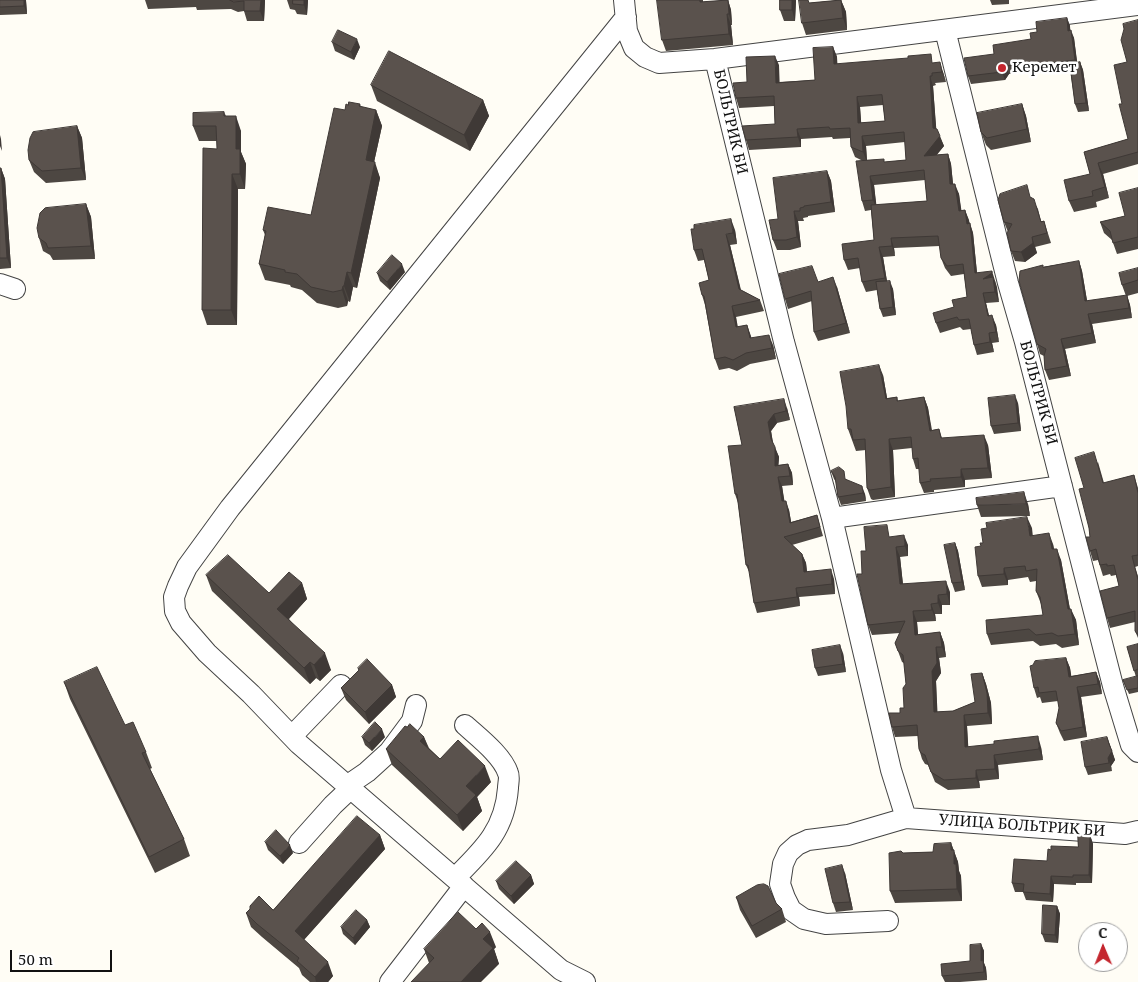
<!DOCTYPE html>
<html>
<head>
<meta charset="utf-8">
<style>
  body { margin:0 }
  #map { position:relative; width:1138px; height:982px; overflow:hidden; background:#fffdf5; font-family:"Noto Serif",serif }
  canvas { display:block }
  .north { position:absolute; left:1078px; top:922px; width:50px; height:50px; box-sizing:border-box; background:#fff; border:1px solid #a0a0a0; border-radius:50%; rotate:359deg; font-size:14px; font-weight:700; line-height:20px; text-align:center; color:#111 }
  .north::after { content:''; display:block; margin:auto; width:18px; height:22px; background:#c4262e; clip-path:polygon(50% 0,100% 100%,50% 72%,0 100%) }
  .scale { position:absolute; left:10px; top:950px; width:102px; height:22px; box-sizing:border-box; border:2px solid #111; border-top:0; padding-left:6px; font-size:15px; line-height:18px; white-space:nowrap; color:#111; -webkit-text-stroke:4px #fff; paint-order:stroke }
</style>
</head>
<body>
<div id="map">
<canvas width="1138" height="982"></canvas>
<div class="north">С</div>
<div class="scale">50 m</div>
</div>
<script>
const g = document.querySelector('canvas').getContext('2d');
g.lineJoin = 'round';
function strokePath(path, color, width, dash) {
  g.strokeStyle = color;
  g.lineWidth = width;
  g.lineCap = dash ? 'butt' : 'round';
  g.setLineDash(dash || []);
  g.stroke(path);
}
function fillPath(path, color) {
  g.fillStyle = color;
  g.fill(path, 'evenodd');
}
function label(font, color, halo, rows, align = 'center') {
  g.font = font + ' "Noto Serif",serif';
  g.lineWidth = 5;
  g.setLineDash([]);
  g.textBaseline = 'middle';
  g.strokeStyle = halo;
  g.fillStyle = color;
  for (const [text, x, y, turn = 0] of rows) {
    g.save();
    g.translate(x, y);
    g.rotate((+turn || 0) * Math.PI / 180);
    g.textAlign = isNaN(turn) ? turn : align;
    if (halo) g.strokeText(text, 0, 0);
    g.fillText(text, 0, 0);
    g.restore();
  }
}
const minor = new Path2D(`
  M624,0L627,31L634,48L645,57L659,63L715,59L1138,5
  M945,30L1008,283L1025,342L1113,686L1131,745L1138,752
  M715,59L784,342L832,518L891,770L906,818
  M0,284L15,289
  M832,518L1062,486
  M292,736L341,685
  M348,785L367,772L389,752L412,721L416,705
  M299,843L333,805L351,788
  M455,878C483,850 505,830 508,788C508,784 510,777 508,773C502,755 478,737 465,725
  M888,921L826,924L804,919L791,910L785,898L780,884L783,864L788,853L797,845L808,840L848,835L906,818L1125,834L1138,831
  M390,982L464,886
  M585,982L561,970L299,744L251,694L207,653L181,623L175,611L174,597L178,586L187,567L230,508L626,17`);
strokePath(minor, '#444', 22);
strokePath(minor, '#fff', 20);
fillPath(new Path2D(`
  M0,0H26L27,14L0,15Z
  M145,0H265L264,21H247L244,11L238,12L231,9L197,10L196,7L148,9Z
  M287,0H308L307,15L297,14L295,10L290,9Z
  M657,0H703V2L728,0L731,10L732,25H731L733,45L666,51L662,40Z
  M796,0L795,21H784L780,10Z
  M841,0L846,12L847,30L806,35L802,23L809,3Z
  M990,0H1009V4L992,5Z
  M1067,18L1070,26V31L1074,38L1077,63L1080,62L1083,70L1089,111L1078,112L1075,104L1070,69L1037,73L1036,71L1009,74L1005,80L971,84L968,76L994,54L1031,39L1037,32Z
  M1138,20V164L1103,174L1109,198L1096,202L1097,207L1074,212L1069,201L1090,174L1084,152L1128,139L1122,104L1127,62Z
  M332,42L360,47L354,60L335,51Z
  M833,47L837,57V64L935,63L943,72L946,82L935,83L936,85L933,86L936,129L944,146L936,155L948,154L951,164L953,184L959,194L961,211L965,210L973,233L977,273L995,281L999,302L986,303L989,315L996,325L999,342L992,343L994,352L977,355L974,345L971,329L963,330L960,327L940,333L936,323L954,307L967,297L964,274L951,276L945,268L941,258L940,246L894,248L895,256L883,257L887,281L893,289L896,315L883,317L880,309L877,290L866,292L862,282L860,268L848,270L844,260L874,240L871,210L865,211L862,201L863,161L855,157L851,147L850,138L833,139L832,137L801,139V147L749,150L746,140L775,124L774,106L739,108L736,98L747,82L779,65V82L815,80ZM883,105L885,121L861,123L860,107ZM905,142L906,160L885,162L867,160L866,146ZM925,180L927,201L876,205L874,185Z
  M371,85L483,100L489,116L470,151L377,101Z
  M360,104L361,107L376,110L382,126L374,162L380,178L357,288L353,287L350,302L348,301L347,306L338,308L317,303L302,290L291,287L290,285L265,280L259,264L265,235L263,230L311,215L345,110L348,105Z
  M1022,104L1026,116L1031,142L991,150L986,145L981,132Z
  M224,112L226,116L241,131V152L246,164L245,189H238L237,325H207L202,310L217,149V141H199L193,126Z
  M77,126L82,138L86,180L46,183L34,172L29,160Z
  M0,168H1L5,179L11,268L0,269Z
  M827,171L831,181L835,212L808,216V217L803,218L804,221H798L801,247L790,250H777L773,240L778,219Z
  M1138,188V249L1117,254L1112,240L1104,233L1100,222L1125,216Z
  M1031,197L1038,209L1041,221H1044L1051,243L1035,247L1037,253L1025,262L1015,261L1011,251L1008,232L1004,222Z
  M86,204L91,217L95,259L53,260L50,255L43,251L39,238Z
  M735,230L737,244L730,245L741,290L760,300L764,311L736,317L737,327L747,325L751,338L773,345L776,359L750,364L737,371L729,368L719,370L715,359L705,305L702,295L709,280L704,260L698,261L694,250Z
  M1079,261L1082,271L1087,301L1126,296L1122,285L1138,268V293L1127,296L1130,305L1132,318L1092,324L1096,343L1065,349L1071,376L1049,380L1045,370L1044,356L1040,354L1037,344L1043,267Z
  M405,272L390,290L380,281L377,273Z
  M818,282L837,287L850,333L818,341L814,332L812,301L788,309L785,299Z
  M883,375L887,398L897,397L898,401L924,397L928,408L932,430L939,429L942,438L988,445L992,478L965,480V487L934,490V492L924,493L920,483L919,469H916L913,459L912,448L893,450L895,497L873,500L871,499L867,488L866,450L856,451L848,429Z
  M1018,403L1021,431L994,434L991,426Z
  M734,407L787,408L790,420L777,423L771,431L773,444L779,457L778,465L788,464L792,473L793,485L782,486L784,501L789,510L791,522L817,515L823,536L792,545L802,554L806,563L807,572L834,579L835,594L799,597L800,606L757,613L754,603L750,574L746,565L738,503L735,494L742,445Z
  M1098,462L1104,483L1134,475L1138,488V566L1135,567L1138,576V638L1135,631V622L1110,628L1107,618L1119,586L1116,575L1111,576L1110,574L1103,576L1098,560L1093,561L1090,551V537L1084,488Z
  M831,471L847,480L865,494L866,501L841,505L838,497L836,482L834,479Z
  M1028,504L1030,516L981,517L977,505Z
  M1032,528V535L1053,544L1054,549L1061,560L1070,609L1076,620L1079,645L1062,648L1056,644L1040,646L1033,641L991,645L987,634L1043,615L1041,604L1036,591V581L1030,582L1028,577L1008,580V585L982,587L978,576L981,546L983,543Z
  M891,537L908,545V556L900,557L903,584L950,592V605H942V614H935L936,621L917,622L918,635L940,632L944,643L946,657L939,658L941,673L936,681L937,712L953,711L975,702L982,673L986,684L991,703L992,724L967,726L968,747H1041L1043,760L998,765L999,779L979,781L980,788L948,790L935,782L928,765L925,764L922,759L919,749L918,736L895,737L892,727L904,708L906,684L904,663L902,662L895,643L900,633L872,635L868,625L866,551Z
  M955,543L958,551L965,590L955,592L952,583Z
  M206,575L269,593L302,583L307,599L289,619L331,670L320,681L316,678L310,684L212,591Z
  M1138,644V692L1129,694L1123,680L1136,677L1127,647Z
  M843,653L846,672L818,676L815,668Z
  M1066,658L1070,668L1071,676L1096,672L1100,682L1102,694L1081,697L1087,737L1064,741L1060,733L1056,723L1059,708L1058,701L1042,703L1040,697L1037,698L1034,688L1033,665Z
  M358,668L392,685L396,697L369,724L346,700L341,688L359,671Z
  M64,682L125,725L146,752L152,768L150,769L184,839L190,856L155,873L70,699Z
  M407,727L424,737L429,748L440,759L491,782L477,797L482,811L463,831L392,765L386,749Z
  M362,737H385L372,751L365,745Z
  M1107,737L1115,760L1111,766L1112,771L1088,775L1085,767Z
  M380,835L385,849L304,940L333,976L328,982H310L302,975L299,968L262,937L251,927L246,913L273,910Z
  M1090,835L1093,844L1092,883H1076V885L1054,884L1053,902L1026,900L1023,892H1015L1012,883L1047,861L1078,847Z
  M265,842L293,853L283,864L268,850Z
  M951,843L958,862L959,871L961,876L962,901L895,903L890,891L903,853L933,852Z
  M845,873L853,910L836,912L833,903Z
  M531,875L534,884L514,904L499,889L496,881Z
  M736,897L776,903L782,909L786,922L756,938L740,910Z
  M1057,906L1060,914L1058,943L1045,942L1042,934Z
  M367,920L370,927L355,945L343,934L341,927Z
  M981,944L984,951V963L986,968L987,980L960,982H945L942,976L970,961Z
  M496,947L494,949L499,964L429,963L424,949Z`), '#4d4742');
fillPath(new Path2D(`
  M24,0H26V1L27,14L24,6Z
  M261,0H265L264,21L260,11Z
  M304,0H308L307,15L304,5Z
  M728,0L731,10L732,25L729,14Z
  M792,0H796L795,21L792,10Z
  M841,0L846,12L847,30L843,18Z
  M727,14L731,25L733,45L729,34Z
  M1067,18L1070,26L1071,39L1068,31Z
  M1071,30L1074,38L1078,68L1075,60Z
  M357,39L360,47L354,60L351,52Z
  M833,47L837,57L838,74L834,64Z
  M775,56L779,65L780,93L776,83Z
  M940,62L946,82L942,72Z
  M1080,62L1083,70L1089,111L1086,103Z
  M1006,66L1009,74L1005,80L1002,72Z
  M930,76L933,86L937,138L933,128Z
  M857,97L860,107L862,133L858,123Z
  M483,100L489,116L470,151L464,135Z
  M1022,104L1026,116L1031,142L1027,129Z
  M376,110L382,126L371,176L366,160Z
  M236,116L241,131V152L246,164L245,189L240,174L236,149Z
  M77,126L82,138L86,180L81,168Z
  M797,129L801,139V147L798,137Z
  M0,135L1,139L2,151L0,146Z
  M862,136L866,146L867,162L863,152Z
  M940,136L944,146L928,166L924,156Z
  M948,154L951,164L954,194L950,184Z
  M375,162L380,178L357,288L351,273Z
  M1098,163L1103,174L1109,198L1105,187Z
  M1,168L5,179L11,268L7,258Z
  M827,171L831,181L835,212L831,202Z
  M232,174L238,189L237,325L231,310Z
  M870,176L874,185L877,210L873,200Z
  M955,184L959,194L963,221L959,211Z
  M86,204L91,217L95,259L91,246Z
  M965,210L969,220L971,234L967,224Z
  M794,211L798,221L801,247L797,237Z
  M731,219L735,230L737,244L733,233Z
  M970,223L973,233L978,283L975,273Z
  M726,234L730,245L743,300L739,289Z
  M1032,237L1037,253L1025,262L1021,252Z
  M891,238L894,248L895,256L892,246Z
  M879,247L883,257L888,288L885,278Z
  M1079,261L1082,271L1089,312L1085,301Z
  M402,264L405,272L390,290L387,282Z
  M992,271L997,287L999,302L995,292L983,279Z
  M347,272L353,287L350,302L344,286Z
  M833,277L837,287L850,333L846,323Z
  M890,281L893,289L896,315L893,307Z
  M343,286L348,301L347,306L342,290Z
  M983,293L986,303L991,326L988,316Z
  M1127,295L1130,305L1132,318L1129,308Z
  M732,306L736,317L740,338L736,327Z
  M1088,314L1092,324L1096,343L1092,333Z
  M992,315L996,325L999,342L996,332Z
  M747,325L751,336L753,349L750,338Z
  M989,333L992,343L994,352L990,342Z
  M769,335L773,345L776,359L772,348Z
  M1061,339L1065,349L1071,376L1067,366Z
  M879,365L883,375L889,409L886,399Z
  M1015,395L1018,403L1021,431L1018,423Z
  M924,397L928,408L933,442L930,431Z
  M784,399L787,408L790,420L786,411Z
  M774,414L777,423L771,431L774,448L771,439L768,422Z
  M984,435L988,445L992,478L988,468Z
  M889,439L893,450L895,497L891,487Z
  M775,447L779,457L778,475L775,466Z
  M788,464L792,473L793,485L790,476Z
  M961,469L965,480V487L961,477Z
  M778,477L782,486L786,510L782,501Z
  M862,486L865,494L866,501L863,493Z
  M1024,492L1028,504L1030,516L1026,504Z
  M786,501L789,510L793,532L790,523Z
  M1027,517L1032,528L1034,547L1030,536Z
  M1049,533L1053,544L1056,561L1052,549Z
  M904,535L908,545V556L905,546Z
  M955,543L958,551L965,590L962,582Z
  M896,547L900,557L904,595L900,584Z
  M1057,549L1061,560L1072,621L1068,609Z
  M802,554L806,563L808,581L804,572Z
  M1004,568L1008,580V585L1004,574Z
  M831,569L834,579L835,594L832,584Z
  M946,581L950,592V605L947,594Z
  M302,583L307,599L283,625L277,609Z
  M796,588L799,597L800,606L797,597Z
  M938,595L942,605V614L938,603Z
  M931,604L935,614L936,621L932,610Z
  M1071,609L1076,620L1079,645L1075,634Z
  M913,611L917,622L919,646L915,635Z
  M940,632L944,643L946,657L942,647Z
  M840,645L843,653L846,672L843,664Z
  M936,647L939,658L941,673L936,681L938,723L934,712L932,671Z
  M325,653L331,670L320,681L314,665Z
  M1066,658L1070,668L1073,686L1069,677Z
  M310,662L316,678L310,684L304,668Z
  M1096,672L1100,682L1102,694L1098,684Z
  M982,673L986,684L991,703L992,724L988,713Z
  M392,685L396,697L369,724L365,712Z
  M1077,687L1081,697L1087,737L1083,727Z
  M964,715L967,726L969,758L965,747Z
  M382,729L385,737L372,751L369,743Z
  M1038,736L1041,747L1043,760L1039,749Z
  M424,737L430,753L420,741Z
  M1107,737L1110,745L1112,752V751L1115,760L1111,766L1112,771L1108,758L1109,744Z
  M994,755L998,765L999,779L995,769Z
  M485,766L491,782L477,797L482,811L463,831L457,815L466,786Z
  M976,770L979,781L980,788L976,778Z
  M380,835L385,849L300,944L295,931Z
  M1090,835L1093,844L1092,883L1089,875Z
  M951,843L958,862L959,871L961,876L962,901L957,889Z
  M290,845L293,853L283,864L280,856Z
  M842,865L845,873L853,910L850,902Z
  M531,875L534,884L514,904L511,896Z
  M1051,876L1054,884L1053,902L1050,894Z
  M1057,906L1060,914L1058,943L1055,935Z
  M367,920L370,927L355,945L353,938Z
  M490,932L496,947L494,949L499,964L481,982H461L483,939Z
  M981,944L984,951V963L986,968L987,980L981,961Z
  M328,962L333,976L328,982H316L315,977Z`), '#3f3936');
const building = new Path2D(`
  M0,0H24V6L0,7Z
  M230,0H261L260,11H244V1L234,2Z
  M293,0H304V5L293,4Z
  M657,0H700V2L728,0L729,14H727L729,34L662,40Z
  M780,0H792V10H780Z
  M799,0H808L809,3L841,0L843,18L802,23Z
  M1067,18L1068,31L1071,30L1075,60L1034,65V62L1006,66L1002,72L968,76L964,58L994,54L993,45L1031,39L1030,33L1037,32L1036,22Z
  M1138,20V152L1098,163L1105,187L1092,191L1093,196L1069,201L1064,180L1090,174L1084,152L1128,139L1119,104H1122L1114,65L1127,62L1121,40L1124,29L1123,24Z
  M338,30L357,39L351,52L332,42Z
  M833,47L834,64L908,58V56L931,54L932,63L940,62L942,72L932,73V76H930L933,128L937,129L940,136L924,156L948,154L950,184H955L959,211L965,210L967,224L970,223L975,273L992,271V273L983,279L993,277L995,292L983,293L988,316L992,315L996,332L989,333L990,342L974,345L969,319L959,320L957,317L936,323L933,313L954,307L952,300L967,297L963,264L947,266L941,258L938,236L891,238L892,246L879,247L885,278L862,282L858,258L844,260L842,244L874,240L871,205L927,201L924,170L870,176L873,200L862,201L856,161L884,159V162L906,160L904,132L862,136L863,152L851,147L850,128L830,129L829,127L797,129L798,137L746,140L742,126L775,124L774,96L736,98L733,83L747,82L746,57L775,56L776,83L815,80L813,48ZM882,95L885,121L858,123L857,97Z
  M389,51L483,100L464,135L371,85Z
  M1080,62L1086,103L1075,104L1070,65Z
  M349,102L360,104L359,106L376,110L366,160L375,162L351,273L347,272L344,286H343L342,290L333,292L311,287L297,274L285,272V270L259,264L266,231L263,230L268,207L311,215L334,108L345,110L346,104L348,105Z
  M1022,104L1027,129L987,138L981,132L977,113Z
  M224,112V116H236V149H240V174H232L231,310H202L203,148L217,149L216,126H193V113Z
  M77,126L81,168L42,171L29,160L28,150L30,138L33,132Z
  M0,168H1L7,258H0Z
  M827,171L831,202L804,206V207L800,208V211H794L797,237L786,240H773L769,220L778,219L773,178Z
  M1027,185L1030,197L1034,199L1041,222L1044,221L1047,233L1032,237L1033,243L1021,252L1011,251L1007,233L1012,224L1004,222L998,200L1000,194Z
  M1138,188V237L1113,243L1110,231L1100,222L1125,216L1119,193Z
  M86,204L91,246L48,248L46,243L39,238L37,228L40,213L45,208Z
  M731,219L733,233L726,234L739,289L760,300L732,306L736,327L747,325L750,338L769,335L772,348L746,353L733,360L725,357L715,359L704,296L702,295L699,283L709,280L702,249L694,250L691,229H694V225Z
  M392,255L402,264L387,282L377,273Z
  M1079,261L1085,301L1127,295L1129,308L1088,314L1092,333L1061,339L1067,366L1045,370L1044,356L1046,349L1037,344L1019,281L1020,271L1043,265V267Z
  M812,266L818,282L833,277L846,323L814,332L811,291L785,299L779,274Z
  M1138,268V280L1122,285L1119,273Z
  M890,281L893,307L880,309L876,282Z
  M879,365L886,399L897,397V401L924,397L930,431L939,429L941,438L984,435L988,468L961,469V477L930,479L931,481L920,483L918,458L913,459L911,437L889,439L891,487L870,490L867,488L865,439L853,440L851,429H848L846,406L840,372Z
  M1015,395L1018,423L991,426L988,398Z
  M784,399L786,411L774,414L768,422L771,439L775,447V466L788,464L790,476L778,477L782,501H786L790,523L817,515L820,527L784,537L802,554L804,572L831,569L832,584L796,588L797,597L754,603L748,565H746L737,494H735L728,446L742,445L734,407Z
  M1094,452L1103,483L1134,475L1138,493V555L1132,556L1138,580V635L1135,631V611L1107,618L1100,591L1119,586L1114,565L1107,566V564L1100,565L1096,549L1090,551L1086,537H1090L1089,528L1079,489L1084,488L1075,458Z
  M839,467L844,471L845,479L862,486L863,493L838,497L835,477L831,471Z
  M1024,492L1026,504L977,505L976,498Z
  M1027,517L1030,536L1049,533L1052,549H1057L1068,609H1071L1075,634L1058,636L1052,633L1036,635L1029,629L987,634L986,620L1043,615L1040,597L1036,591L1037,569L1026,571L1025,566L1004,568V574L978,576L975,547L981,546L980,543H983L981,529L987,528L986,523Z
  M887,525L889,537L904,535L905,546L896,547L900,584L946,581L947,594L938,595V603L931,604L932,610L913,611L915,635L940,632L942,647H936L937,663L932,671L934,712L953,711L975,702L971,674L982,673L987,693L988,713L964,715L965,747L994,744V741L1038,736L1039,749L994,755L995,769L976,770V778L944,780L931,772L925,755L921,753L919,749L917,725L892,727L889,713H900V708H904L903,688L906,684L903,655L898,651L895,643L905,621L868,625L857,574H862L861,551H866L864,527Z
  M955,543L962,582L952,583L944,545Z
  M228,555L269,593L289,572L302,583L277,609L325,653L314,665L310,662L304,668L206,575Z
  M1138,644V669L1134,671L1127,647Z
  M840,645L843,664L815,668L812,650Z
  M1066,658L1069,677L1096,672L1098,684L1077,687L1083,727L1061,731L1056,723L1059,708L1056,691L1039,693L1038,687L1034,688L1030,666L1033,665L1035,661Z
  M367,659L392,685L365,712L341,688L359,670L358,668Z
  M97,667L125,725L133,722L146,752L142,753L184,839L149,857L64,682Z
  M1138,676V688L1127,690L1123,680Z
  M375,722L382,729L369,743L362,737Z
  M410,724L424,737L420,741L440,759L458,740L485,766L466,786L476,795L457,815L386,749L405,726L407,727Z
  M1107,737L1109,744L1112,751L1108,758L1109,763L1085,767L1081,742Z
  M357,816L380,835L295,931L328,962L315,977L297,961L299,958L257,924L246,913L250,909V906L259,896L273,910Z
  M276,830L290,845L280,856L265,842Z
  M1078,834L1090,835L1089,875H1073V877L1051,876L1050,894L1023,892L1024,884L1012,883L1014,859L1047,861L1048,849L1051,850V846L1078,847Z
  M951,843V850H954V864H956L957,889L890,891L889,853L901,851L903,853L933,852L934,844Z
  M516,861L531,875L511,896L496,881Z
  M842,865L850,902L833,903L825,869Z
  M764,884L768,886L776,903L782,909L752,926L736,897L757,885Z
  M1043,905L1057,906L1055,935L1042,934Z
  M356,910L367,920L353,938L341,927Z
  M458,912L476,929L482,923L490,932L483,939L493,948L461,982H411L434,958L424,949Z
  M981,944V961L983,960L984,972L942,976L941,964L970,961V945Z`);
fillPath(building, '#5a524d');
strokePath(building, '#3f3936', 1);
for (const [x, y, r, color] of [
  [1002,68,5,"#c4262e"]
]) {
  const dot = new Path2D();
  dot.arc(x, y, r, 0, 2 * Math.PI);
  g.fillStyle = color;
  g.fill(dot);
  strokePath(dot, '#fff', 2);
}
label('15px', '#111', '#fff', [
  ["Керемет",1012,68]
], 'left');
label('15px', '#111', '#fff', [
  ["БОЛЬТРИК БИ",730,122,77],
  ["БОЛЬТРИК БИ",1038,393,75],
  ["УЛИЦА БОЛЬТРИК БИ",1022,826,4]
]);
</script>
</body>
</html>
